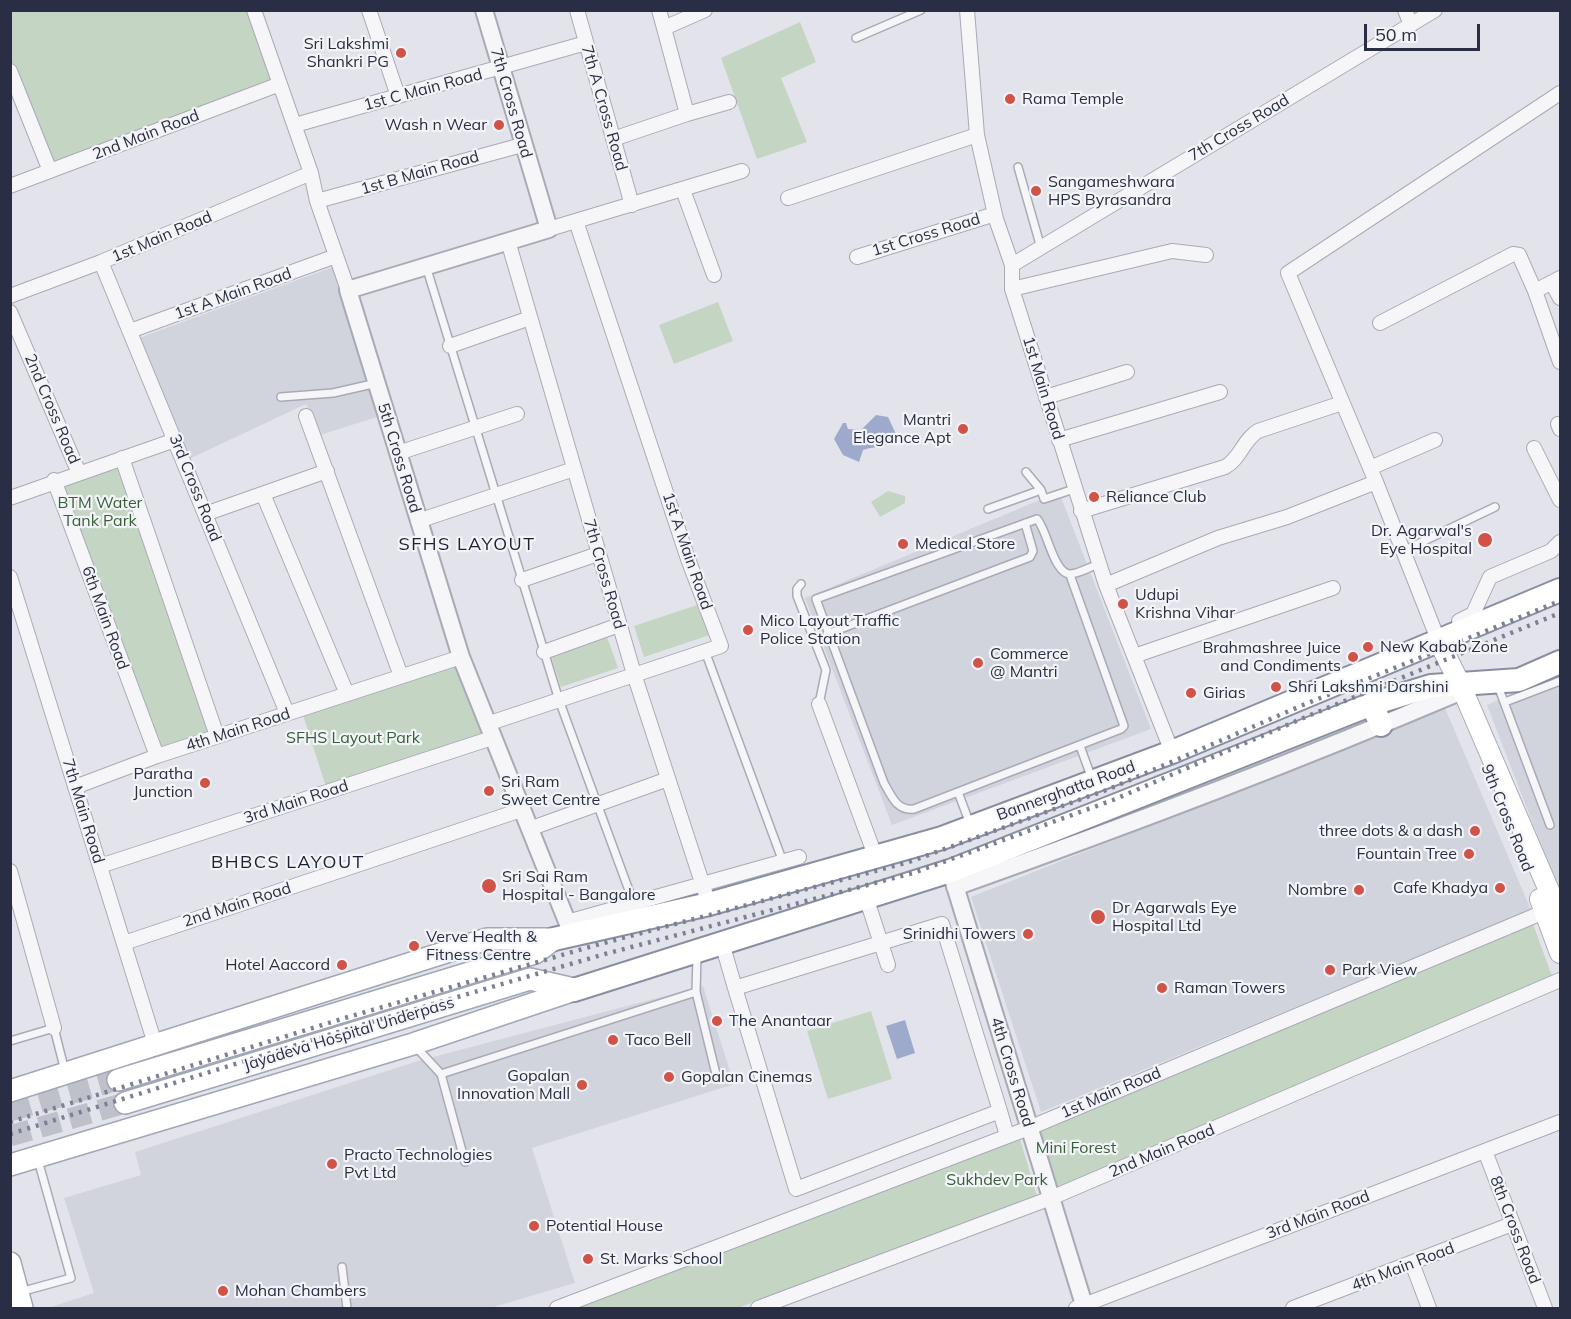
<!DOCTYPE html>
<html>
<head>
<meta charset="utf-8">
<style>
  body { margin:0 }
  #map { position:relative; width:1571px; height:1319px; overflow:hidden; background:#e3e4eb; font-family:Mulish,sans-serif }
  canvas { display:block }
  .frame { position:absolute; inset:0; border:12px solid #2a2e44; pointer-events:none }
  .scale { position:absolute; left:1364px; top:24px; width:116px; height:27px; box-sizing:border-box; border:3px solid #2a2e44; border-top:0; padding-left:8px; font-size:18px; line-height:21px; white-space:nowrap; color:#2a2e44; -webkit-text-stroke:4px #f3f4f8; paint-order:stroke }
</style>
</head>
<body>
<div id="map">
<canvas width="1571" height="1319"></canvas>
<div class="frame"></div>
<div class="scale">50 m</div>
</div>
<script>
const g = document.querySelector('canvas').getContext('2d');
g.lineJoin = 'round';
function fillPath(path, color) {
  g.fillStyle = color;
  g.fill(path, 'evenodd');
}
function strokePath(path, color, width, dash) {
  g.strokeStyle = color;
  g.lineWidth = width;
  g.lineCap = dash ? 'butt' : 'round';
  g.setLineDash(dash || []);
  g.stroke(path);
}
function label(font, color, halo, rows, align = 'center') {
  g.font = font + ' Mulish,sans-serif';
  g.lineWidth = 4.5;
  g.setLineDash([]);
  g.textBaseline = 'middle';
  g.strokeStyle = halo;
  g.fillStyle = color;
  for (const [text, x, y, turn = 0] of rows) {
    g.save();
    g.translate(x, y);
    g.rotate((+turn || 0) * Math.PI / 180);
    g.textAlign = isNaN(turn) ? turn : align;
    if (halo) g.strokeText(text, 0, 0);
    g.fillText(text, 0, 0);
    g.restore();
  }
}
fillPath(new Path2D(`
  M333,267L377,417L320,435L306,404L189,459L139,338Z
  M1059,492L1151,729L892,825L805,598Z
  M1560,673V894L1487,705Z
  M1445,708L1531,910L1041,1112L971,897Z
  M703,986L734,1084L532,1148L575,1283L490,1308H48L94,1293L64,1198L141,1175L135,1152L418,1061Z`), '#d1d3dd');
fillPath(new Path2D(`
  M254,10L280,84L50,171L11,71V11Z
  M800,22L816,62L781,78L807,142L757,159L721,58Z
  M718,302L733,341L674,364L659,325Z
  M116,465L211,737L157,754L58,484Z
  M888,491L905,496V503L880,517L871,502Z
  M700,604L710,635L644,657L634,626Z
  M606,634L618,668L561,687L550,652Z
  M457,666L483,735L326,787L303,715Z
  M1533,924L1552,976L1056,1189L1039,1132Z
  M871,1011L892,1079L828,1099L807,1031Z
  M1020,1139L1037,1196L738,1308H576Z`), '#c5d5c4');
fillPath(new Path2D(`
  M876,415L888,417L896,434C889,450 877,445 863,450L859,462L843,455L834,439L843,423H846L848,429L861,430Z
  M905,1020L915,1053L897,1059L886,1026Z`), '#9eaacc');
strokePath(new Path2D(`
  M10,1111L118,1080
  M10,1136L125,1103`), '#bec0ca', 21, [21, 10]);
const service = new Path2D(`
  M856,38L921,10
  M1018,167L1041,248
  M426,266L559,700L634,904
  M281,397L333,393L377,383
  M1026,472L1041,490L1044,499L1074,489
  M988,509L1041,490
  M1403,551L1495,507
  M1070,575L1124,726L1121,729L914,809C897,811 892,797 884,783L816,599L1037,519C1047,529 1054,576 1071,574C1080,573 1090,567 1099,564
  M801,584L797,589V596L826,670L819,704
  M827,634L1030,557L1033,551L1025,523
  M705,651L783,862
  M1498,686L1550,825
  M1505,702L1560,681
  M1080,746L1092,779
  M958,792L970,824
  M696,992L716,1074
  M10,1041L54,1028L65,1071
  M415,1046L441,1074L696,992L697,956
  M441,1074L465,1162
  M342,1267L347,1308
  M20,1292L71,1278L38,1160`);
const minor = new Path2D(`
  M254,10L311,173L317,201L348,290
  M369,10L398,96
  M577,10L632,205
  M659,10L664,28L705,10
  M967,10L977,135L996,219L1012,265V289L1106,585L1172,752
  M1405,10L1411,25
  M10,71L50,171
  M687,114L729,102
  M295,125L586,43
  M613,139L687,114L664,28
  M10,186L280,84
  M683,190L714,275
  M788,198L977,135
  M317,201L522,145
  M549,229L742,171
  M508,241L634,674L709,904
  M857,257L995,214
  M101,262L287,713
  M1012,265L1435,10
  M1552,283L1560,298
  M1012,289L1172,251L1206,255
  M1535,291L1560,362
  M10,296L101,262L311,173
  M10,312L79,473
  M1380,323L1513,254L1519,255L1535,291L1560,278
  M130,331L336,256
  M450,346L530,318
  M1046,397L1127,372
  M306,416L401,676
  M1558,424L1560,429
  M1059,440L1220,392
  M1534,448L1560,500
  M398,453L517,414
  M122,458L217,736
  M1370,468L1435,440
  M54,480L157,756
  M263,494L347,694
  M10,498L175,440
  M1081,511L1225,467C1241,458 1243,440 1258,431L1342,403
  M205,514L327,471
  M418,521L574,469
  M10,577L155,1044
  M522,580L598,554
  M1106,585L1218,538L1287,517L1376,482
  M1459,621L1473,614L1490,577L1551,551L1560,542
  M1439,642L1376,482L1288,273L1560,93
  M544,652L619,625
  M1134,656L1333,588
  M819,704L876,858
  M487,724L721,646L688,559L576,221
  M75,787L157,756L461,657
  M529,829L668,779
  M100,866L492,738
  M10,871L54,1028
  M866,897L888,965
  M567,922L799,857
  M124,943L521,810
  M722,943L735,988
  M1000,1111L796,1189L735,988L942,924L1000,1111L1007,1136
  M1485,1151L1545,1308
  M1412,1263L1429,1308
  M557,1308L1029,1128L1551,909
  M758,1308L1051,1198L1560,980
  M1076,1308L1560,1122
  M1293,1308L1512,1224`);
const tertiary = new Path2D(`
  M484,10L549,229L348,290L461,657L572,934
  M952,876L1085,1308
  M955,887C1124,827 1290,764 1455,694`);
const secondary = new Path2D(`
  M1439,642L1460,684L1560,916
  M1540,899L1560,953`);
const primary = new Path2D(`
  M118,1080L535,953L554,939
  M10,1091L487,939H554
  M125,1103L530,979L574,989
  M10,1165L413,1044L574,990
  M10,1263L22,1308`);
const trunk = new Path2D(`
  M1372,704L1381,725
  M554,939L709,904L942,838L1172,752L1560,590
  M574,990L950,871L1372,704L1431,686L1519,680L1560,662`);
strokePath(service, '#a8aab6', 10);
strokePath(minor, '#a8aab6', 16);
strokePath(tertiary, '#a8aab6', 20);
strokePath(secondary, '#a8aab6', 22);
strokePath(primary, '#a2a6b7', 24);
strokePath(trunk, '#8a8ea2', 26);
strokePath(service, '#f6f6f9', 7);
strokePath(minor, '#f6f6f9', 14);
strokePath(tertiary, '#f6f6f9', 16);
strokePath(secondary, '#fff', 20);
strokePath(primary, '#fff', 21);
strokePath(trunk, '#fff', 22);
strokePath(new Path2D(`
  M10,1122L348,1017L600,944L909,862L1109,789L1303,705L1560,601
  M10,1134L351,1028L605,954L913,873L1113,800L1308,716L1560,613`), '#7c8095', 4.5, [3, 6]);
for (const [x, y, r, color] of [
  [401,53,6,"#d15247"],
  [1010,99,6,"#d15247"],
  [499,125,6,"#d15247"],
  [1036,191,6,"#d15247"],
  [963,429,6,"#d15247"],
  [1094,497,6,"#d15247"],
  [1485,540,8,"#d15247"],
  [903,544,6,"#d15247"],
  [1123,604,6,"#d15247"],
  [748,630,6,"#d15247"],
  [1368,647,6,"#d15247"],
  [1353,657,6,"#d15247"],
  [978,663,6,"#d15247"],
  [1276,687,6,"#d15247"],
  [1191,693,6,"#d15247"],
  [205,783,6,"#d15247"],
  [489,791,6,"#d15247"],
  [1475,831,6,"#d15247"],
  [1469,854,6,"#d15247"],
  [489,886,8,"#d15247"],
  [1500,888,6,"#d15247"],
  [1359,890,6,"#d15247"],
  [1098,917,8,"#d15247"],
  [1028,934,6,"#d15247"],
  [414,946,6,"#d15247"],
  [342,965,6,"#d15247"],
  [1330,970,6,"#d15247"],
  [1162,988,6,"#d15247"],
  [717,1021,6,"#d15247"],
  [613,1040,6,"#d15247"],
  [669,1077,6,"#d15247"],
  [582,1085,6,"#d15247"],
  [332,1164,6,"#d15247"],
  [534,1226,6,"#d15247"],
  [588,1259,6,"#d15247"],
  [223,1291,6,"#d15247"]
]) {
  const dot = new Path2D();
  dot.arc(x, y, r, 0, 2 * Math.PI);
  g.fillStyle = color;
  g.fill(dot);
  strokePath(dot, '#f3f4f8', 2);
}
label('16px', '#2a2e44', '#f3f4f8', [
  ["Sri Lakshmi",389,44,"right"],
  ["Shankri PG",389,62,"right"],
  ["Rama Temple",1022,99],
  ["Wash n Wear",487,125,"right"],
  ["Sangameshwara",1048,182],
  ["HPS Byrasandra",1048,200],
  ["Mantri",951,420,"right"],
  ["Elegance Apt",951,438,"right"],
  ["Reliance Club",1106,497],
  ["Dr. Agarwal's",1472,531,"right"],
  ["Eye Hospital",1472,549,"right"],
  ["Medical Store",915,544],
  ["Udupi",1135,595],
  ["Krishna Vihar",1135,613],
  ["Mico Layout Traffic",760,621],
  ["Police Station",760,639],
  ["New Kabab Zone",1380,647],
  ["Brahmashree Juice",1341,648,"right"],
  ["and Condiments",1341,666,"right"],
  ["Commerce",990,654],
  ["@ Mantri",990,672],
  ["Shri Lakshmi Darshini",1288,687],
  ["Girias",1203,693],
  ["Paratha",193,774,"right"],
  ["Junction",193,792,"right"],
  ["Sri Ram",501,782],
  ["Sweet Centre",501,800],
  ["three dots & a dash",1463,831,"right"],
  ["Fountain Tree",1457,854,"right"],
  ["Sri Sai Ram",502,877],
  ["Hospital - Bangalore",502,895],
  ["Cafe Khadya",1488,888,"right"],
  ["Nombre",1347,890,"right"],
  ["Dr Agarwals Eye",1112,908],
  ["Hospital Ltd",1112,926],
  ["Srinidhi Towers",1016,934,"right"],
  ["Verve Health &",426,937],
  ["Fitness Centre",426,955],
  ["Hotel Aaccord",330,965,"right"],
  ["Park View",1342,970],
  ["Raman Towers",1174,988],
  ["The Anantaar",729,1021],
  ["Taco Bell",625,1040],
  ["Gopalan",570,1076,"right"],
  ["Innovation Mall",570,1094,"right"],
  ["Gopalan Cinemas",681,1077],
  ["Practo Technologies",344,1155],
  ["Pvt Ltd",344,1173],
  ["Potential House",546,1226],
  ["St. Marks School",600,1259],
  ["Mohan Chambers",235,1291]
], 'left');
label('16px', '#2a2e44', '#f3f4f8', [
  ["1st C Main Road",423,90,-15],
  ["7th Cross Road",511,103,74],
  ["7th A Cross Road",604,108,74],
  ["7th Cross Road",1239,128,-31],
  ["2nd Main Road",146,135,-21],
  ["1st B Main Road",420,173,-16],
  ["1st Cross Road",926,235,-17],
  ["1st Main Road",162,237,-23],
  ["1st A Main Road",233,294,-20],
  ["1st Main Road",1043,388,73],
  ["2nd Cross Road",52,409,67],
  ["5th Cross Road",399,458,73],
  ["3rd Cross Road",195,488,68],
  ["1st A Main Road",687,551,71],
  ["7th Cross Road",604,574,74],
  ["6th Main Road",105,618,70],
  ["4th Main Road",238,730,-18],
  ["Bannerghatta Road",1066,791,-20],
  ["3rd Main Road",296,802,-18],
  ["7th Main Road",83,811,73],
  ["9th Cross Road",1507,818,68],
  ["2nd Main Road",237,905,-18],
  ["Jayadeva Hospital Underpass",349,1034,-17],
  ["4th Cross Road",1012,1072,73],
  ["1st Main Road",1111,1093,-23],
  ["2nd Main Road",1162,1151,-23],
  ["3rd Main Road",1318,1215,-21],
  ["8th Cross Road",1515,1230,69],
  ["4th Main Road",1403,1267,-21]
]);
label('16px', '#376039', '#f3f4f8', [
  ["BTM Water",100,503],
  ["Tank Park",100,521],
  ["SFHS Layout Park",353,738],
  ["Mini Forest",1076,1148],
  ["Sukhdev Park",997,1180]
]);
g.letterSpacing = '1.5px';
label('18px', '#1c1f35', '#f3f4f8', [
  ["SFHS LAYOUT",467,545],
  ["BHBCS LAYOUT",288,863]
]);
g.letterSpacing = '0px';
</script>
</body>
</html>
